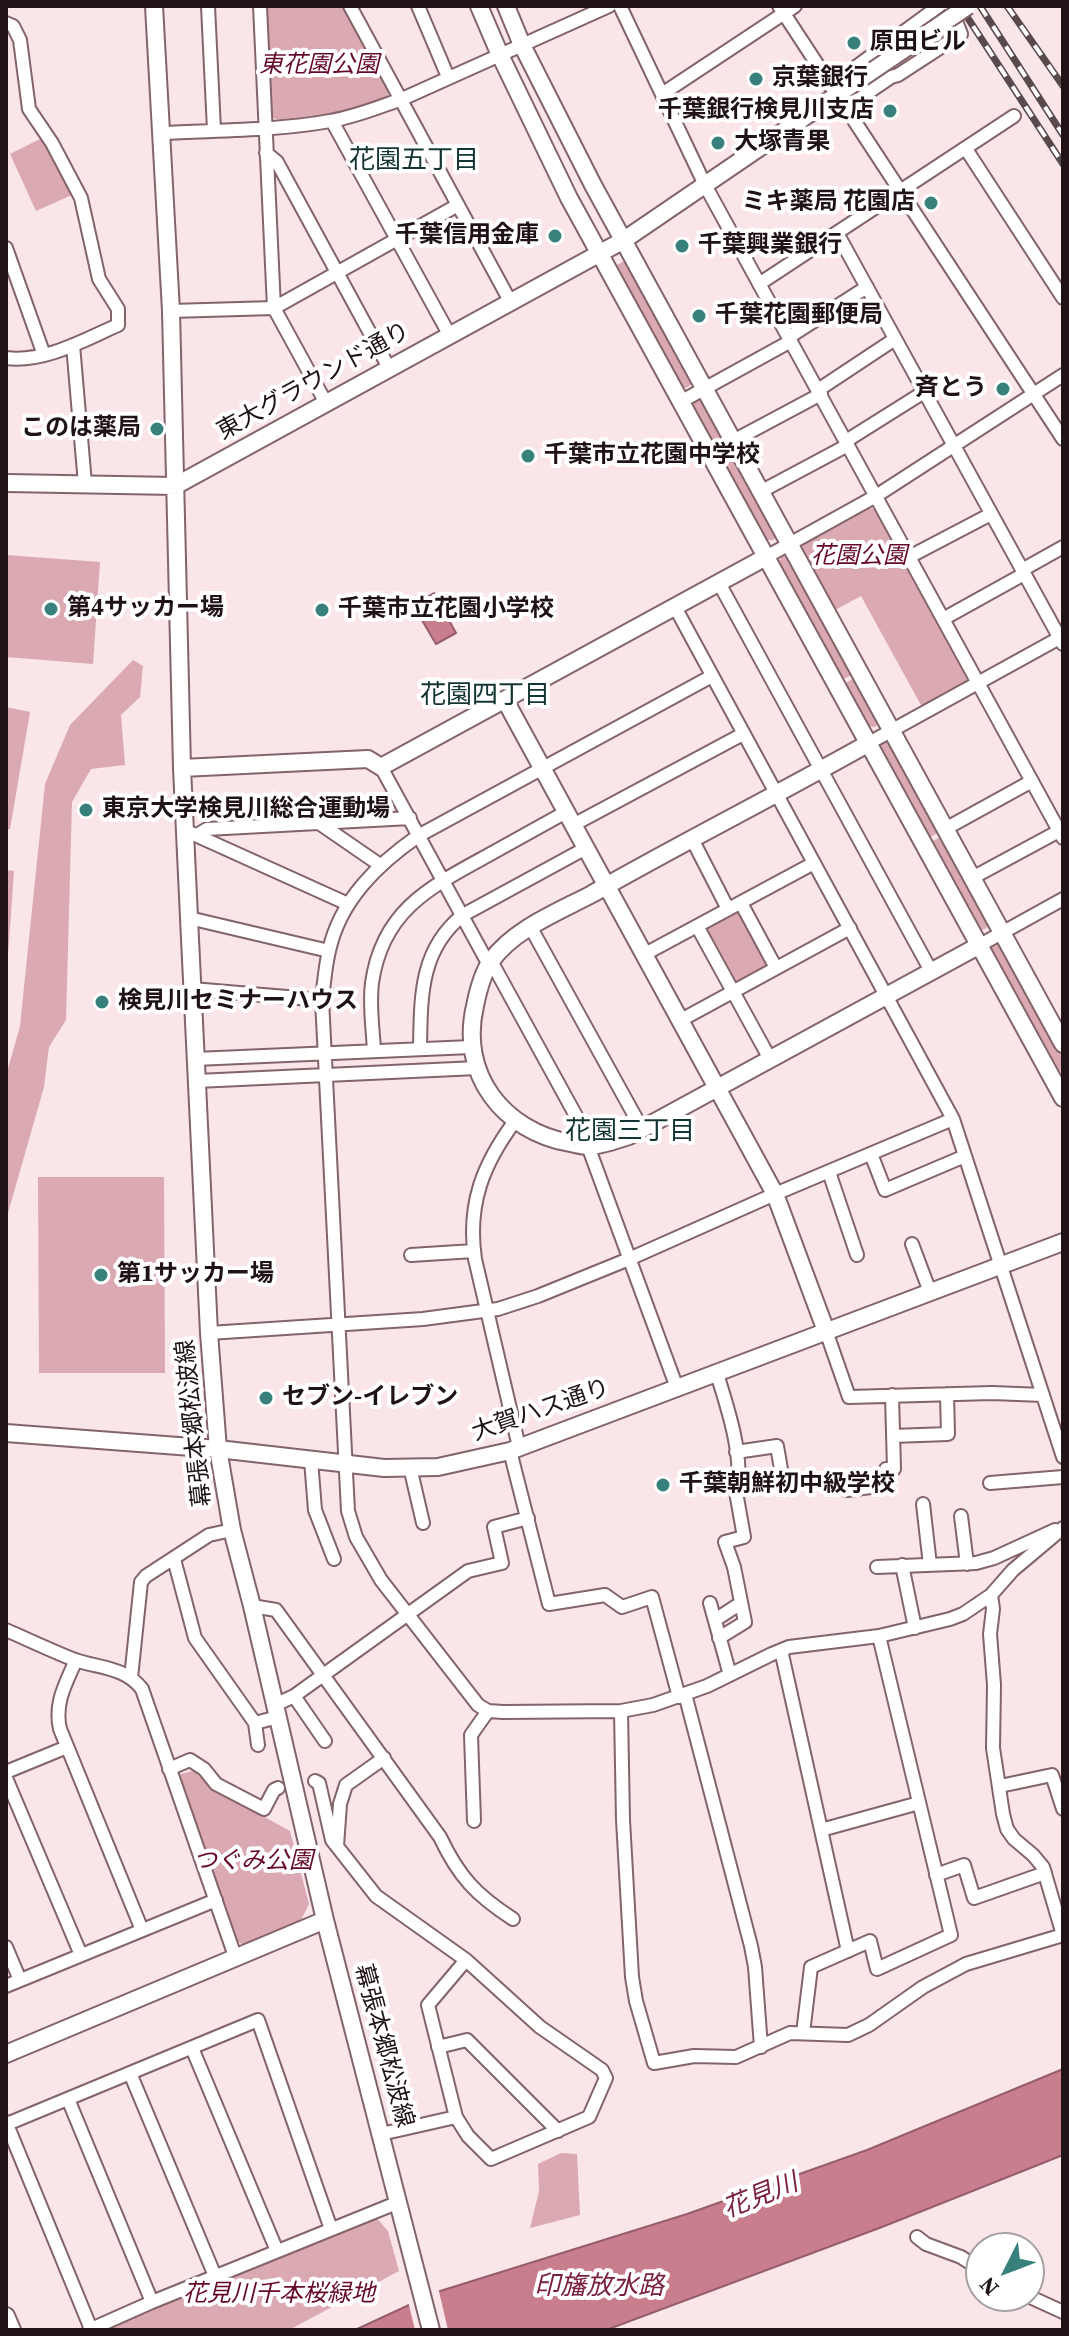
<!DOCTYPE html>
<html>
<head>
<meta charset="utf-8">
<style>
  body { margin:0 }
  #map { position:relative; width:1069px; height:2336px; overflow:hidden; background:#fae5e9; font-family:"Source Serif 4",serif }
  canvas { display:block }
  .frame { position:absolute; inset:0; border:8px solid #1f1316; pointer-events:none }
  .north { position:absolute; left:965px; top:2232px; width:80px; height:80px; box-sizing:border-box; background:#fff; border:2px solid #a5a1a2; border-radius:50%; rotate:228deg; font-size:22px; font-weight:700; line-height:32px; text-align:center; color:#1f1316 }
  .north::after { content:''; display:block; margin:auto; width:28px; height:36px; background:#38807b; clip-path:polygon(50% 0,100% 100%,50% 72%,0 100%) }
</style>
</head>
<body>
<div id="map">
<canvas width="1069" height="2336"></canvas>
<div class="frame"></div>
<div class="north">N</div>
</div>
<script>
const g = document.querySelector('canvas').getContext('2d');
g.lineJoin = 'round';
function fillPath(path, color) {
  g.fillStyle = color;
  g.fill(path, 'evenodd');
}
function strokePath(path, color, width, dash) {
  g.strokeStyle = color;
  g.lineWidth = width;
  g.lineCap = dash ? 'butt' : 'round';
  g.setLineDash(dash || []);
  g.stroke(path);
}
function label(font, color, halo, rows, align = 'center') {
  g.font = font + ' "Source Serif 4","Noto Sans JP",serif';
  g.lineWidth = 8;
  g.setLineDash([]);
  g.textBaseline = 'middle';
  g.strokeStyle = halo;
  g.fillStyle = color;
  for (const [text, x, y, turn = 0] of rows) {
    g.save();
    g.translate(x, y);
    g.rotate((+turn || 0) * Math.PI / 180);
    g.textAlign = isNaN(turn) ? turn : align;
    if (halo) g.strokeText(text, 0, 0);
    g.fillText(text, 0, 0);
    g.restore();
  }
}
fillPath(new Path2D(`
  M268,6H344L390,90L387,98C363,106 291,129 271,117L266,12Z
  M44,137L74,194L36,211L10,154Z
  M628,259L693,378C692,387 686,390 678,386L613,267Z
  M700,398L704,399L777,537L773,540H763L690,407L691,402Z
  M870,508L877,510L968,677L966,683L922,707L861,596L835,610L802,549L803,543Z
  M6,555L100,562L93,664L6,657Z
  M786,556H790L855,673L840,681L776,564L782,557Z
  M133,660L143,666L140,697L121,715L125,765L91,769L72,802L66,1020L49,1047L44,1087L6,1220V1076L20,1026L45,784L70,725Z
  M856,677L879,723L875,727L865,726L842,685Z
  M6,707L30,712L10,829H6Z
  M888,741L941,831L927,839L878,750L880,745Z
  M944,835L990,925L985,929L979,930L929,843Z
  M6,870L14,871L6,984Z
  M736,909L741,910L769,962L767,967L739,983L734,981L706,931L707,926Z
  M999,944L1004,945L1063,1053V1071L1057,1072L989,954L990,948Z
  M38,1177H164L165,1373H39Z
  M192,1771L199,1773L215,1790L290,1831L309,1904L300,1922L244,1945L236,1941L179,1779L181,1774Z
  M561,2153L577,2154L580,2215L530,2228L539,2191L538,2164Z
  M374,2215L388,2231L399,2271L289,2330H102Z`), '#daa9b2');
const water = new Path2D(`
  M434,593L456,633L436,644L413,605Z
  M1063,2069V2155L882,2227L606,2330H355L437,2292L687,2214L867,2150Z`);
fillPath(water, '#c97e8e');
strokePath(water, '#965e6a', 2);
fillPath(new Path2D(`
  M438,2287L448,2330H415L408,2301Z`), '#fae5e9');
const street = new Path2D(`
  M208,6L214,130
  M260,6L274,308L326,403
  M350,6L510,301
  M418,6L448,77
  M620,6L705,185L1063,838
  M779,6L1063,439
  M6,23L13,26L20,40L29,109L52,143L81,198L99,279L118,309V325C84,340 44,363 6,358
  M830,86L939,6
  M662,94L795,6
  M845,108L891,77L898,75L961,34L950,6
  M332,121L449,334
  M162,133C218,130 275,131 330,121C355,117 379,107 402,99L609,6
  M966,149L1063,298
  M266,153L277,162L389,368
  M837,233L1063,644
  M6,248L44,355
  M759,284L1014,116
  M171,311L274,308L458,205
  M789,337L867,287
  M73,345L85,484
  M818,390L895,339
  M682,401L791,341
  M733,441L821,394
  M846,441L924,392
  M760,492L848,445
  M766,557L876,496L1063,375
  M909,557L991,514
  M1022,570L1063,547
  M719,583L931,971
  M675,607L953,1119L1063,1457
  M943,619L1024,574
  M712,676L418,836C378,864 340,900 329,951C325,967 324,984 322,1000L348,1511L356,1537L381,1580L478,1705L488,1711L503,1712L621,1711L653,1705L707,1686L772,1654L789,1647L879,1636L950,1619L963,1614L991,1595L1013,1570L1063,1528
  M869,743L1063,636
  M381,767L489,965
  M319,823L380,865
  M573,825L743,734
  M945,829L1032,781
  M191,833L348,904
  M197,835L207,829L410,818
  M692,839L728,909
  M972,878L1059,831
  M741,903L776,968
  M189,918L329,951
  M697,926L770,1059
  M531,928L642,1129
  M980,945L1063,899
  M645,954L814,863
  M491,961L592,1145
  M192,989L322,1000
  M681,1020L850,928
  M420,1049C421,999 419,950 463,915L586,848
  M374,1051C373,1029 369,1005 372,983C382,912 428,888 485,857C512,842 539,827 566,812
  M195,1059L471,1047
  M197,1081L477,1068
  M515,1121C483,1164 467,1204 475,1259L519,1447
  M588,1146L677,1388
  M871,1154L885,1190L965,1156
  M829,1172L857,1255
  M912,1244L930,1292
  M411,1255L474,1251
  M826,1331L849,1397L992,1393L1043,1395
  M209,1333L423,1319L498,1309L538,1296L629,1259L775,1194L953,1119
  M717,1374C727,1406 745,1459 736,1492L744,1537L725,1542L734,1567L745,1622L719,1638
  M893,1436L948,1434L947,1394
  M510,1451L549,1604L605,1595L622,1607L652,1597L679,1697
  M736,1452L777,1446L783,1481L738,1487
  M311,1460L315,1510L334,1559
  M410,1467L423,1523
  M990,1483L1063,1477
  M847,1490L887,1485L886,1469H894L892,1395
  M923,1504L930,1565
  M961,1516L967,1564
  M174,1559L195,1638L255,1723L278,1717
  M902,1565L915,1628
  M877,1567L976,1563L994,1558L1055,1530
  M991,1595L993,1609L990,1634L994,1685L993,1748L1003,1814L1007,1829L1014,1839L1033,1855L1043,1867L1063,1935
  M710,1603L730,1675
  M252,1606L276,1610L440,1837C459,1877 476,1895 513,1919
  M715,1620L741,1603
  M6,1630C29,1640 52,1651 75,1660C99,1668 125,1667 142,1689L236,1959
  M781,1650L848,1951
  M76,1660C66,1683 54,1703 60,1729L142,1930
  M131,1678L141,1582L146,1576L209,1535L232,1530
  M685,1694L751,1946L755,1967L761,2047
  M294,1696L325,1741
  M275,1705L294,1696L468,1571L502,1563L494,1527L528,1518
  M621,1711L623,1820L632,1977L636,2001L654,2063L694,2056L736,2057L790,2033L848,2035L869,2025L923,1987L966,1964L1063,1935
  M255,1723L258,1745
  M169,1769L190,1760L204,1769L216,1784L264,1809L274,1790L278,1788
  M6,1772L67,1747
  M6,1778L81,1955
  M315,1781L319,1783L332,1840L376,1896L466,1960L540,2027L602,2070L606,2078L589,2117L491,2159L468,2136L456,2117L428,2005L466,1960
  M1000,1786L1052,1775L1063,1809
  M474,1821L471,1735L488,1711
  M821,1830L919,1803
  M337,1846L340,1804L346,1785L384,1758
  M936,1875L964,1865L974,1898L1045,1873
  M6,1947L20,1980
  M6,1986L216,1900
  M803,2033L811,1967L870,1941L877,1969L951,1935L879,1636
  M438,2047L467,2040L558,2131
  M192,2048L277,2251
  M130,2073L215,2276
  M68,2099L152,2302
  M6,2122L91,2329
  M7,2124L258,2020L331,2229
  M381,2134L456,2117
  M917,2237L926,2244L961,2257L981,2270
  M1028,2296L1063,2312
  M89,2330L152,2302L399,2202`);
const secondary = new Path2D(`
  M154,6L171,311L182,768L189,918L209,1333L218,1449L232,1530L252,1606L325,1920L431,2330
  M479,6L500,55L569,198L1063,1098
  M506,6L522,45L593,185L1063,1044
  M6,483L175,486L624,240L850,86
  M505,700L775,1194L826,1331
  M869,743C777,795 683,842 592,894C558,912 514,929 491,961C482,974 478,991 475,1006C459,1074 503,1131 570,1143C576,1144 582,1146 588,1146C601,1146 616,1140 629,1136L980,945
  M182,768L368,759L381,767L766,557
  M6,1433L218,1449L384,1468L438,1467L510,1451L1063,1242
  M6,2054L325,1920
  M6,2316L12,2330`);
strokePath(street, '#826469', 16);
strokePath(secondary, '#826469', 20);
strokePath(street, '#fff', 12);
strokePath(secondary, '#fff', 16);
const rail = new Path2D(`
  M960,6L1063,164
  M980,6L1063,135
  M1007,6L1063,86`);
strokePath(rail, '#57494c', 7);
strokePath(rail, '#fff', 4, [12]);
const secondaryBridge = new Path2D(`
  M850,86L968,6`);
strokePath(secondaryBridge, '#826469', 20, []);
strokePath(secondaryBridge, '#fff', 16);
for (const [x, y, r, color] of [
  [854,43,8,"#38807b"],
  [756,79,8,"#38807b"],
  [890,111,8,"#38807b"],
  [718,143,8,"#38807b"],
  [931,203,8,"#38807b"],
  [555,236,8,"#38807b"],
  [682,246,8,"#38807b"],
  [699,316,8,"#38807b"],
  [1003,389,8,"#38807b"],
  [157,429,8,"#38807b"],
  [528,456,8,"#38807b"],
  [51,609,8,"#38807b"],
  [322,610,8,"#38807b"],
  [86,810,8,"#38807b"],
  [102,1002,8,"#38807b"],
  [101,1275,8,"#38807b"],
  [266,1398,8,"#38807b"],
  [663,1485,8,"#38807b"]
]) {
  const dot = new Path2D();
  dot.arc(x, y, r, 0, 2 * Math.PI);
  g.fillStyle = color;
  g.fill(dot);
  strokePath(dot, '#fff', 3);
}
label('bold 24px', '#1f1316', '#fff', [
  ["原田ビル",870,43],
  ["京葉銀行",772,79],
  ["千葉銀行検見川支店",874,111,"right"],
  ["大塚青果",734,143],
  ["ミキ薬局 花園店",915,203,"right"],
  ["千葉信用金庫",539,236,"right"],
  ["千葉興業銀行",698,246],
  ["千葉花園郵便局",715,316],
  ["斉とう",987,389,"right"],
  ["このは薬局",141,429,"right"],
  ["千葉市立花園中学校",544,456],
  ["第4サッカー場",67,609],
  ["千葉市立花園小学校",338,610],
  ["東京大学検見川総合運動場",102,810],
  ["検見川セミナーハウス",118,1002],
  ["第1サッカー場",117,1275],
  ["セブン-イレブン",282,1398],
  ["千葉朝鮮初中級学校",679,1485]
], 'left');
label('italic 24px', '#65092c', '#fff', [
  ["東花園公園",319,66],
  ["花園公園",859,557],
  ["つぐみ公園",253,1862],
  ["花見川千本桜緑地",279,2295]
]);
label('24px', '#1f1316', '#fff', [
  ["東大グラウンド通り",314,382,-29],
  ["大賀ハス通り",541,1411,-19],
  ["幕張本郷松波線",195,1423,-96],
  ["幕張本郷松波線",383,2046,75]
]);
label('26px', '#123432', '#fff', [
  ["花園五丁目",414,161],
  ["花園四丁目",485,696],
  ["花園三丁目",630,1132]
]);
label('italic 26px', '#79203c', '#fff', [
  ["花見川",761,2197,-22],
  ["印旛放水路",599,2287]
]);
</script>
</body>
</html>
